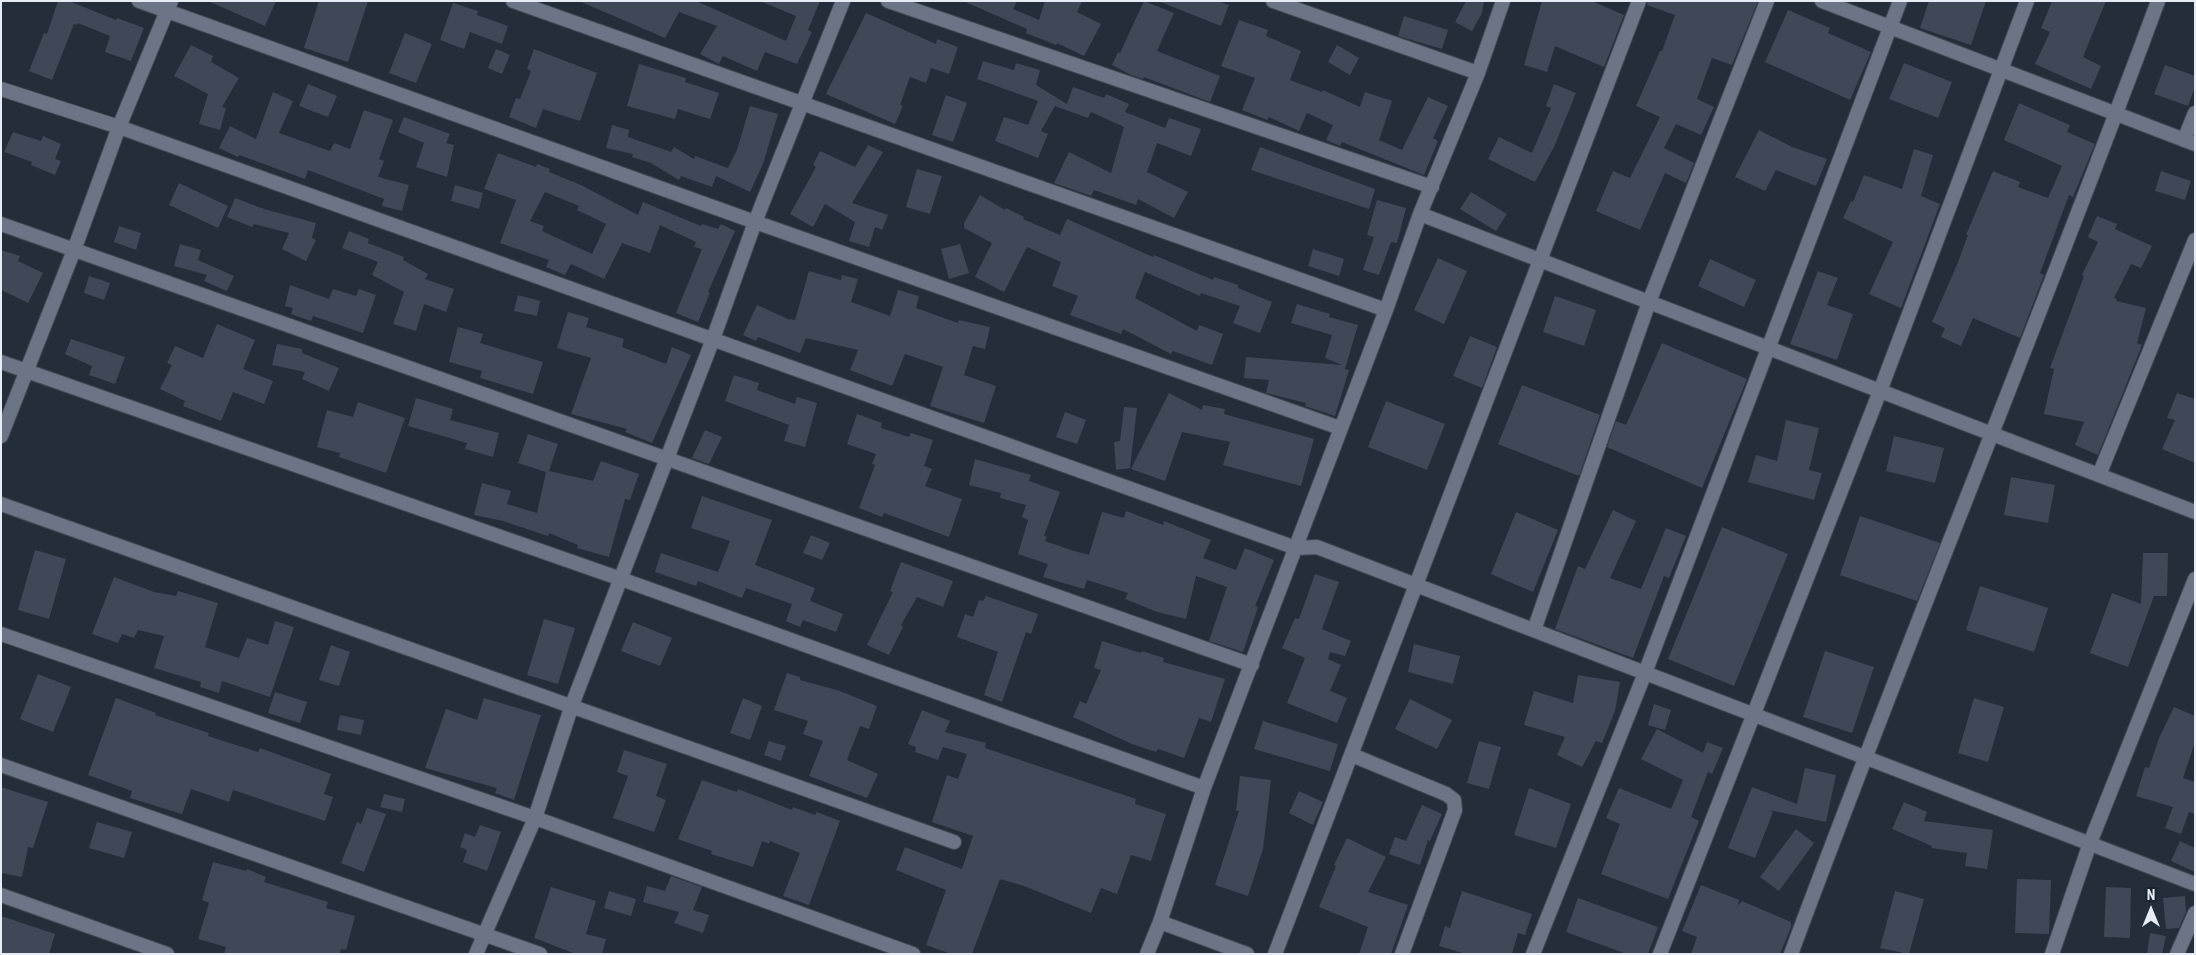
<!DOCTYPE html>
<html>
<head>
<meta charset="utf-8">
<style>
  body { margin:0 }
  #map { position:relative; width:2196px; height:955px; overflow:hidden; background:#242d3a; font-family:"Roboto Condensed",sans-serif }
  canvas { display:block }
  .frame { position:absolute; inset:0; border:2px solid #e6ecf5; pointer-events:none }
  .north { position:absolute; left:2126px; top:885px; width:50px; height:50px; -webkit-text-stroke:4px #1a2330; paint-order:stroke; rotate:0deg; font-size:14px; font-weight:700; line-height:20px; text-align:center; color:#e6ecf5 }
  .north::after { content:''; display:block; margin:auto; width:18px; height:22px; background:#e6ecf5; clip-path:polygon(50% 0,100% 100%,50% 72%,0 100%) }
</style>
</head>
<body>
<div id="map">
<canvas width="2196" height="955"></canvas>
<div class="frame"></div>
<div class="north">N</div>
</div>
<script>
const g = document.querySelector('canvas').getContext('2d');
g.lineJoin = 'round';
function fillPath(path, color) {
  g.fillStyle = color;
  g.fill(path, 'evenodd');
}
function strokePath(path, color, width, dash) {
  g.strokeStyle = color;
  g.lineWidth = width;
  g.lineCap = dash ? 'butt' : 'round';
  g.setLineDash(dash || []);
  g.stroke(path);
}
fillPath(new Path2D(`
  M58,1H69L116,20L117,18L144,28L131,61L105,52L110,36L78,23L77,25L74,24L52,80L29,71L44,33L47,34Z
  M208,1H276L265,26Z
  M319,1H368L348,62L304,48Z
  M579,1H696L786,41L796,16L760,1H820L808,30L812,32L797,64L765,52L757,71L723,56L719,64L700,54L717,26L679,12L665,38Z
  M963,1H1017L1013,9L1039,20L1045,1H1082L1077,12L1101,24L1084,56L1057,43L1056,45L1026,33L1027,29Z
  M1144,1L1174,13L1157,51L1220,76L1210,102L1144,77L1143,79L1131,75L1112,65L1118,52L1120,53Z
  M1158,1H1218L1229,5L1221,26Z
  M1466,1H1484L1482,13L1472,31L1455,22Z
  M1542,1H1592L1624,15L1604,67L1555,46L1547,72L1524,65Z
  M1648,1H1758L1732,65L1712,58L1697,99L1714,107L1701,135L1676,124L1664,148L1694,163L1686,183L1665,173L1640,230L1596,211L1613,171L1630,178L1660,117L1636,106L1660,51H1662L1675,15L1647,5Z
  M1929,1H1986L1971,45L1920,28Z
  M2052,1H2106L2083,57L2101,66L2091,89L2035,64L2050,32L2041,28Z
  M453,3L478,11L477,15L508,26L502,44L470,32L464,49L440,40Z
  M1788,10L1830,28L1828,33L1871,52L1850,100L1765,62Z
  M866,13L936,44L937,39L958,47L949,74L931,68L926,83L910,77L900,105L903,106L895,124L826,94Z
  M1404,16L1448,30L1442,49L1398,36Z
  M1239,20L1268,30L1266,36L1301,51L1290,80L1322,92L1323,90L1360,107L1365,92L1392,101L1379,140L1402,150L1428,97L1448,106L1433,138L1438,141L1424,175L1342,142L1340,146L1326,140L1333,125L1307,113L1299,131L1269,117L1267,120L1242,110L1255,78L1221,66Z
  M405,33L432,44L416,83L389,73Z
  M191,45L213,56L211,62L239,78L222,107L226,108L220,130L199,124L208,94L174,76Z
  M1337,45L1359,58L1350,75L1328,62Z
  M496,49L510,55L502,74L488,68Z
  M534,49L597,73L580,121L543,109L536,128L509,117L516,98L520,99L531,71L527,69Z
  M983,61L1014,70L1016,63L1040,70L1036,85L1067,104L1073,87L1104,98L1106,94L1129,104L1125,112L1165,128L1169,118L1201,129L1191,156L1157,143L1147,172L1188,192L1174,218L1138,199L1136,205L1094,190L1091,196L1054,183L1069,152L1111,173L1124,127L1091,112L1088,118L1055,106L1041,131L1048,134L1038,158L995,141L1004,117L1028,125L1038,101L977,79Z
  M1904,63L1952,82L1938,118L1889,99Z
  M639,64L686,78L685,82L719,93L710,119L678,109L675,119L627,106Z
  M2165,65L2195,76V87L2188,106L2154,94Z
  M308,84L337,96L328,117L299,106Z
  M1554,84L1576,93L1554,147L1535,182L1488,159L1499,137L1532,153L1551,108L1546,106Z
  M273,92L293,101L279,133L330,151L334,143L350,149L364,110L393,120L379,159L384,161L378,177L409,185L402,211L382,206L384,199L308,170L305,179L239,155L238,157L219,148L230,126L256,139Z
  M946,95L967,103L953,142L932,135Z
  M2019,103L2070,125L2067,132L2095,144L2073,197L2069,195L2040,273L2044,275L2020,338L1973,318L1961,346L1941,337L1945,328L1932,322L1956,267L1968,235H1966L1993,171L2020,182L2018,187L2048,198L2062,166L2004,140Z
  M750,106L778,114L763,164L750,192L716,176L712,187L681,176L679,180L651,163L632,157L633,154L606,148L612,125L629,130L628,137L671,152L674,147L694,159L695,156L728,168L737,150Z
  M404,117L450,134L446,143L454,145L447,177L416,167L424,143L398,132Z
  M1759,130L1792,147L1827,159L1816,186L1776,170L1765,191L1735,177Z
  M13,132L41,141L43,136L61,144L55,159L61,161L55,175L31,165L32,162L4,152Z
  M868,145L883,152L852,203L888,215L882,230L875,227L869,247L849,241L855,222L825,204L813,227L790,214L816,167L813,165L820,151L855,167Z
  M1260,147L1375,189L1369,209L1251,170Z
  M1914,149L1933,155L1921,196L1940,204L1901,308L1869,294L1893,242L1843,218L1851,201L1853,202L1864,175L1902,189Z
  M498,153L536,167L537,164L550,169L549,172L581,185L638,215L643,202L701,226L702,224L718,229L721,224L735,231L708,292L710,293L698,322L676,313L702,249L694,247L696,242L660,225L650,253L622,243L604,279L571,264L565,275L546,267L549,260L500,243L516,200L484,189ZM545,192L579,206L577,210L606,224L592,254L542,231L544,226L530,221Z
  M917,169L942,176L930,214L906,207Z
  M2161,171L2191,181L2185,200L2155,191Z
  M179,183L228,206L218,228L169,205Z
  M455,185L483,193L479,209L451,201Z
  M1471,192L1507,214L1496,231L1460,209Z
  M980,195L1005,210L1006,208L1024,217L1023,219L1060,235L1067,219L1153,257L1154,255L1213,280L1214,277L1238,285V288L1272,302L1260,333L1233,323L1240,306L1201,293L1200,296L1145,272L1135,298L1197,331L1199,325L1223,334L1212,365L1173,351L1171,354L1123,329L1121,334L1070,315L1078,296L1052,286L1061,262L1027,247L1004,292L975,277L992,243L964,228V223Z
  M235,198L264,209L316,223L312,238L316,240L306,261L282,249L289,233L254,224L252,227L227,217Z
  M1377,200L1406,208L1397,243L1391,242L1379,275L1363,270L1374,237L1367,235Z
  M2097,216L2117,224L2115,229L2152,246L2141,268L2131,264L2114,298L2117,299L2116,301L2146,308L2137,343L2142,345L2098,455L2075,445L2084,422L2044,414L2054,369L2050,368L2084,276L2082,275L2098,242L2088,237Z
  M119,226L141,233L136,250L114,242Z
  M349,231L369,239L368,243L404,257L403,260L428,274L425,279L454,289L446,312L424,304L416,331L393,324L404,292L372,275L378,262L342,248Z
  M180,244L201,250L198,260L234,276L227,291L204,281L207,275L174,266Z
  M960,244L969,273L949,279L941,249Z
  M1313,249L1344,259L1339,276L1308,266Z
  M1,250L20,256L18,261L43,273L28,303L1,290Z
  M1438,258L1467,271L1444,324L1414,310Z
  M1710,259L1756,280L1744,307L1698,286Z
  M809,271L841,280L842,275L858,279L851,302L890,316L898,290L919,296L916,308L958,323L959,320L990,327L985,349L973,346L964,375L996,386L984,423L930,406L943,367L905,354L892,386L850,370L858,350L806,338L800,353L758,337L756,341L743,335L757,305L790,320V319L795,320Z
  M1818,271L1838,278L1827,305L1853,314L1837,360L1790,344Z
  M89,276L110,283L104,300L84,293Z
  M290,285L329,299L333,289L356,296L359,289L376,295L363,333L313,316L311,321L291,314L293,308L285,306Z
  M518,295L540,301L537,316L514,311Z
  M1555,296L1596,310L1584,346L1543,332Z
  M1297,304L1330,314L1329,317L1358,325L1345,369L1349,370L1335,416L1305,406L1306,403L1266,393L1269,380L1244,378L1246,357L1342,365L1325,358L1332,335L1291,323Z
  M568,312L589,318L586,327L624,339L622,347L666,364L672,347L691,355L652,443L625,432L627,429L571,414L591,358L557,348Z
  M217,324L255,340L243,369L273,381L264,404L233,392L221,421L183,406L185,401L160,389L172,365L167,363L175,346L203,358Z
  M458,327L483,334L480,343L543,362L533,394L480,378L482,371L449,362Z
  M1470,336L1497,347L1482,388L1453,376Z
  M71,339L125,357L115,384L89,375L92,366L65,354Z
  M1662,343L1747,379L1702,488L1607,447L1616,421L1626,425Z
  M277,344L302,349V353L339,368L329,391L302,379L305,372L272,365Z
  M734,375L759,383L757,390L795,404L797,397L817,403L805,447L784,441L789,425L725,401Z
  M1522,385L1600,415L1579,476L1498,444Z
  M1169,393L1202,410L1203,405L1225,409L1224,414L1314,439L1301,486L1223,465L1230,442L1182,432L1165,481L1131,469Z
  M2177,393L2195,399V463L2162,449L2175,420L2167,418Z
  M416,398L453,409L450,420L499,433L493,457L465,449L467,443L408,426Z
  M1386,401L1445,424L1427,470L1368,447Z
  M358,402L405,418L386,473L339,457L340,453L317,447L327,410L353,417Z
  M1124,407L1137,408L1130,468L1116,470L1114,442L1120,441Z
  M1065,412L1086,420L1077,444L1056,437Z
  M857,414L882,423L881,428L909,437L911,433L933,440L924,466L932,469L925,486L962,499L949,537L884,513L882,517L859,508L875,465L872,464L876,454L847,444Z
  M1786,420L1819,428L1809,470L1822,473L1814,500L1748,482L1756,455L1777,461Z
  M705,430L722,437L709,464L692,458Z
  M528,434L558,444L549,471L593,481L601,461L639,474L630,500L625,499L609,557L577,548L578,545L549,533L548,536L503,521L474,515L482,483L511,491L507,504L537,513L546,472L518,463Z
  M1894,436L1944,448L1935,483L1886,471Z
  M975,459L1031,475L1029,481L1060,492L1044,536L1047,537L1045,541L1074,551L1089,555L1102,512L1124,518L1126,511L1163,525L1164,521L1211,540L1203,558L1236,570L1245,548L1274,560L1255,606L1258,607L1243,652L1209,641L1227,587L1196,576L1186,619L1157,612L1125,599L1128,593L1087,580L1084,589L1043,577L1048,564L1018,554L1028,520L1022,517L1026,505L1000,498L1001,493L969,485Z
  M2011,477L2055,485L2048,523L2004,515Z
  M702,496L772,520L755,565L815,588L810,601L843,614L836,632L803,620L800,627L786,621L792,604L746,588L742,598L698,581L696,586L655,572L661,553L718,572L730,541L691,528Z
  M1613,510L1636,521L1610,578L1641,589L1666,528L1686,536L1669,578L1664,576L1633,658L1555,629L1578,566L1585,569Z
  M1516,512L1558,530L1533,592L1491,574Z
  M1860,516L1940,543L1917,601L1840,575Z
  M1722,527L1788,554L1734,686L1668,659Z
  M811,535L830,543L822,560L803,553Z
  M35,550L66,559L49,619L18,610Z
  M2143,553H2168L2167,596H2154L2128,667L2090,653L2112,593L2141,604Z
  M901,562L953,581L943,607L917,597L901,625L903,627L889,655L867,645L893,592L890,591Z
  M1315,574L1339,582L1322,629L1351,641L1345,656L1330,652L1328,659L1341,665L1330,691L1347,698L1337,723L1287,703L1305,658L1282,648L1295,618L1299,619Z
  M114,577L154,592L176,596L178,591L218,603L205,647L239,658L247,638L268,645L275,621L294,627L270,697L222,681L219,693L200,687L201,682L154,668L164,636L138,630L134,638L122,634L118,643L92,634Z
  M1980,586L2048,608L2034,652L1966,630Z
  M986,596L1038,614L1031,634L1026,632L1002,702L984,695L998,652L957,637L965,614L973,617L979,600L983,601Z
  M544,619L575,628L558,684L527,675Z
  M633,622L672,638L660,666L621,651Z
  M1102,641L1141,653L1142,651L1164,658L1163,662L1225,679L1211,722L1199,718L1184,758L1158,749L1156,752L1132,744L1073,717L1080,701L1086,704L1101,670L1094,668Z
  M1414,644L1460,656L1453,684L1408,672Z
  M331,645L350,652L339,686L319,680Z
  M1825,651L1874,667L1852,733L1803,717Z
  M787,673L800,677V680L840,691L877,706L869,729L860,726L847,760L878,774L867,798L809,776L823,741L803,734L808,721L774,710Z
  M38,674L71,687L53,732L20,719Z
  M1578,675L1620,682L1615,711L1602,743L1596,741L1582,767L1557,755L1565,737L1524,725L1534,691L1573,703Z
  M275,692L307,702L300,723L268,713Z
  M116,698L156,713L155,715L209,733L208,736L258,752L260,748L331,774L324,794L333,797L325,821L233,790L229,802L191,789L182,814L130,798L132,791L88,775Z
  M484,698L541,715L514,800L495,793L497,788L425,768L446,709L477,720Z
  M743,698L762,706L750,740L730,733Z
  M1974,698L2004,707L1988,762L1958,753Z
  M1410,699L1452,720L1437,749L1395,729Z
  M1654,704L1671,710L1665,730L1648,725Z
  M2174,707L2195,716V742L2183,778L2195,782V814L2189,812L2181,834L2165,828L2173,807L2136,796L2145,767L2149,768L2159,738Z
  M922,710L950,721L945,732L986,743L985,748L1136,799L1135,804L1166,814L1151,861L1131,855L1117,894L1101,888L1091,913L1024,886L1000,879L972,954H951L926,945L946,890L896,870L905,847L962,869L973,836L932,822L947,775L958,779L967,754L943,747L938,760L915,752L916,747L908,744Z
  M340,715L364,720L361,735L337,730Z
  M1263,721L1338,744L1330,771L1254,749Z
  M1657,729L1703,753L1707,742L1723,748L1712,774L1708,772L1691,817L1699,821L1668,899L1601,874L1620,824L1606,818L1619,788L1671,809L1683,780L1641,759Z
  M769,741L786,746L781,761L764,755Z
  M1479,741L1501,747L1489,789L1467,783Z
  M624,750L667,764L656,796L666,800L654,832L613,818L628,776L617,772Z
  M1805,768L1836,775L1826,822L1769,810L1773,812L1755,858L1728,848L1752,787L1797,804Z
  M1240,776L1271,780L1263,849L1248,896L1215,885L1239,811H1236Z
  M702,780L737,792L738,789L792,810L793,807L815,815L817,812L840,821L809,905L783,896L800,853L770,841L769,844L762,841L753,867L711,854L712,851L678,839Z
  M1,787L48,802L33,848L28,847L22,877L1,873Z
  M1529,788L1571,804L1556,848L1514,835Z
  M1299,791L1323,802L1313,825L1289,813Z
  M384,794L405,799L402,812L380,807Z
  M1904,802L1927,812L1924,821L1993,830L1987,869L1965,866L1967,853L1931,848L1932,846L1892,829Z
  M1422,805L1442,814L1430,841L1428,840L1420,865L1389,854L1395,837L1406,841Z
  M367,808L386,814L364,872L341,863L357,822L361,824Z
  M97,822L132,832L124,858L89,848Z
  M480,825L501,832L487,871L463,862L467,850L460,847L465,833L475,837Z
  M1796,829L1814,843L1779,891L1760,877Z
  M1347,838L1386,857L1368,892L1408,905L1391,954H1359L1368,927L1319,907L1336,866L1334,865Z
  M2180,841L2195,848V872L2171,861Z
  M213,862L246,871L247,869L266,877L264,882L328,902L326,908L355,916L346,950L341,949L340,954H224L226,947L198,939L209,903L202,900Z
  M671,876L702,887L693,910L709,915L703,933L674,923L679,912L643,902L647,886L665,891Z
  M2017,879L2051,880L2049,934L2015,933Z
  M1701,885L1739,900L1738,906L1742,901L1791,922V927L1780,954H1691L1697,937L1682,931Z
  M551,887L596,901L586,934L606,939L602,954H576L534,938Z
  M2106,887L2131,888L2130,938L2104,937Z
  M609,891L636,899L631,916L604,908Z
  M1462,891L1532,914L1525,935L1518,933L1512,954H1466L1439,946L1445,926L1450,928Z
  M1895,891L1924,899L1909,954L1880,948Z
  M2185,896L2186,912L2179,928L2166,929L2163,898Z
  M1578,898L1658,927L1648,954H1627L1566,932Z
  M1,916L55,934L49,954H1Z
  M2150,933L2166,936L2162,954H2147Z`), '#3f4857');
const minor = new Path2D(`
  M139,1L755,222L1340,428
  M513,1L1386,310
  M888,1L1432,187
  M1273,1L1478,73
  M1822,1L2195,144
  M1,89L119,127L1296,548L1317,547L2195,884
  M2184,140L2195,113
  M1420,214L2195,512
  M1,224L1252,665
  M1,362L621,579L1204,788
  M1,436L74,250L119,127L171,1
  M2099,475L2195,240
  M1,504L954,842
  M1534,630L1649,302L1767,1
  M1,634L535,818L913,954
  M1352,755L1446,794L1454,800L1455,810L1402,954
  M1,765L540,954
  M1,895L167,954
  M1160,922L1247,954
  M476,954L535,818L572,705L713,339L755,222L843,1
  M1147,954L1160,922L1204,788L1386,310L1420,214L1478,73L1503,1
  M1275,954L1639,1
  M1533,954L1645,673L1900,1
  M1660,954L1880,391L2027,1
  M1791,954C1909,635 2040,321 2158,1
  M2052,954L2090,843L2195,579
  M2177,954L2195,913`);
strokePath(minor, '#414954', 16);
strokePath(minor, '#6b7585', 14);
</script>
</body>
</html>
